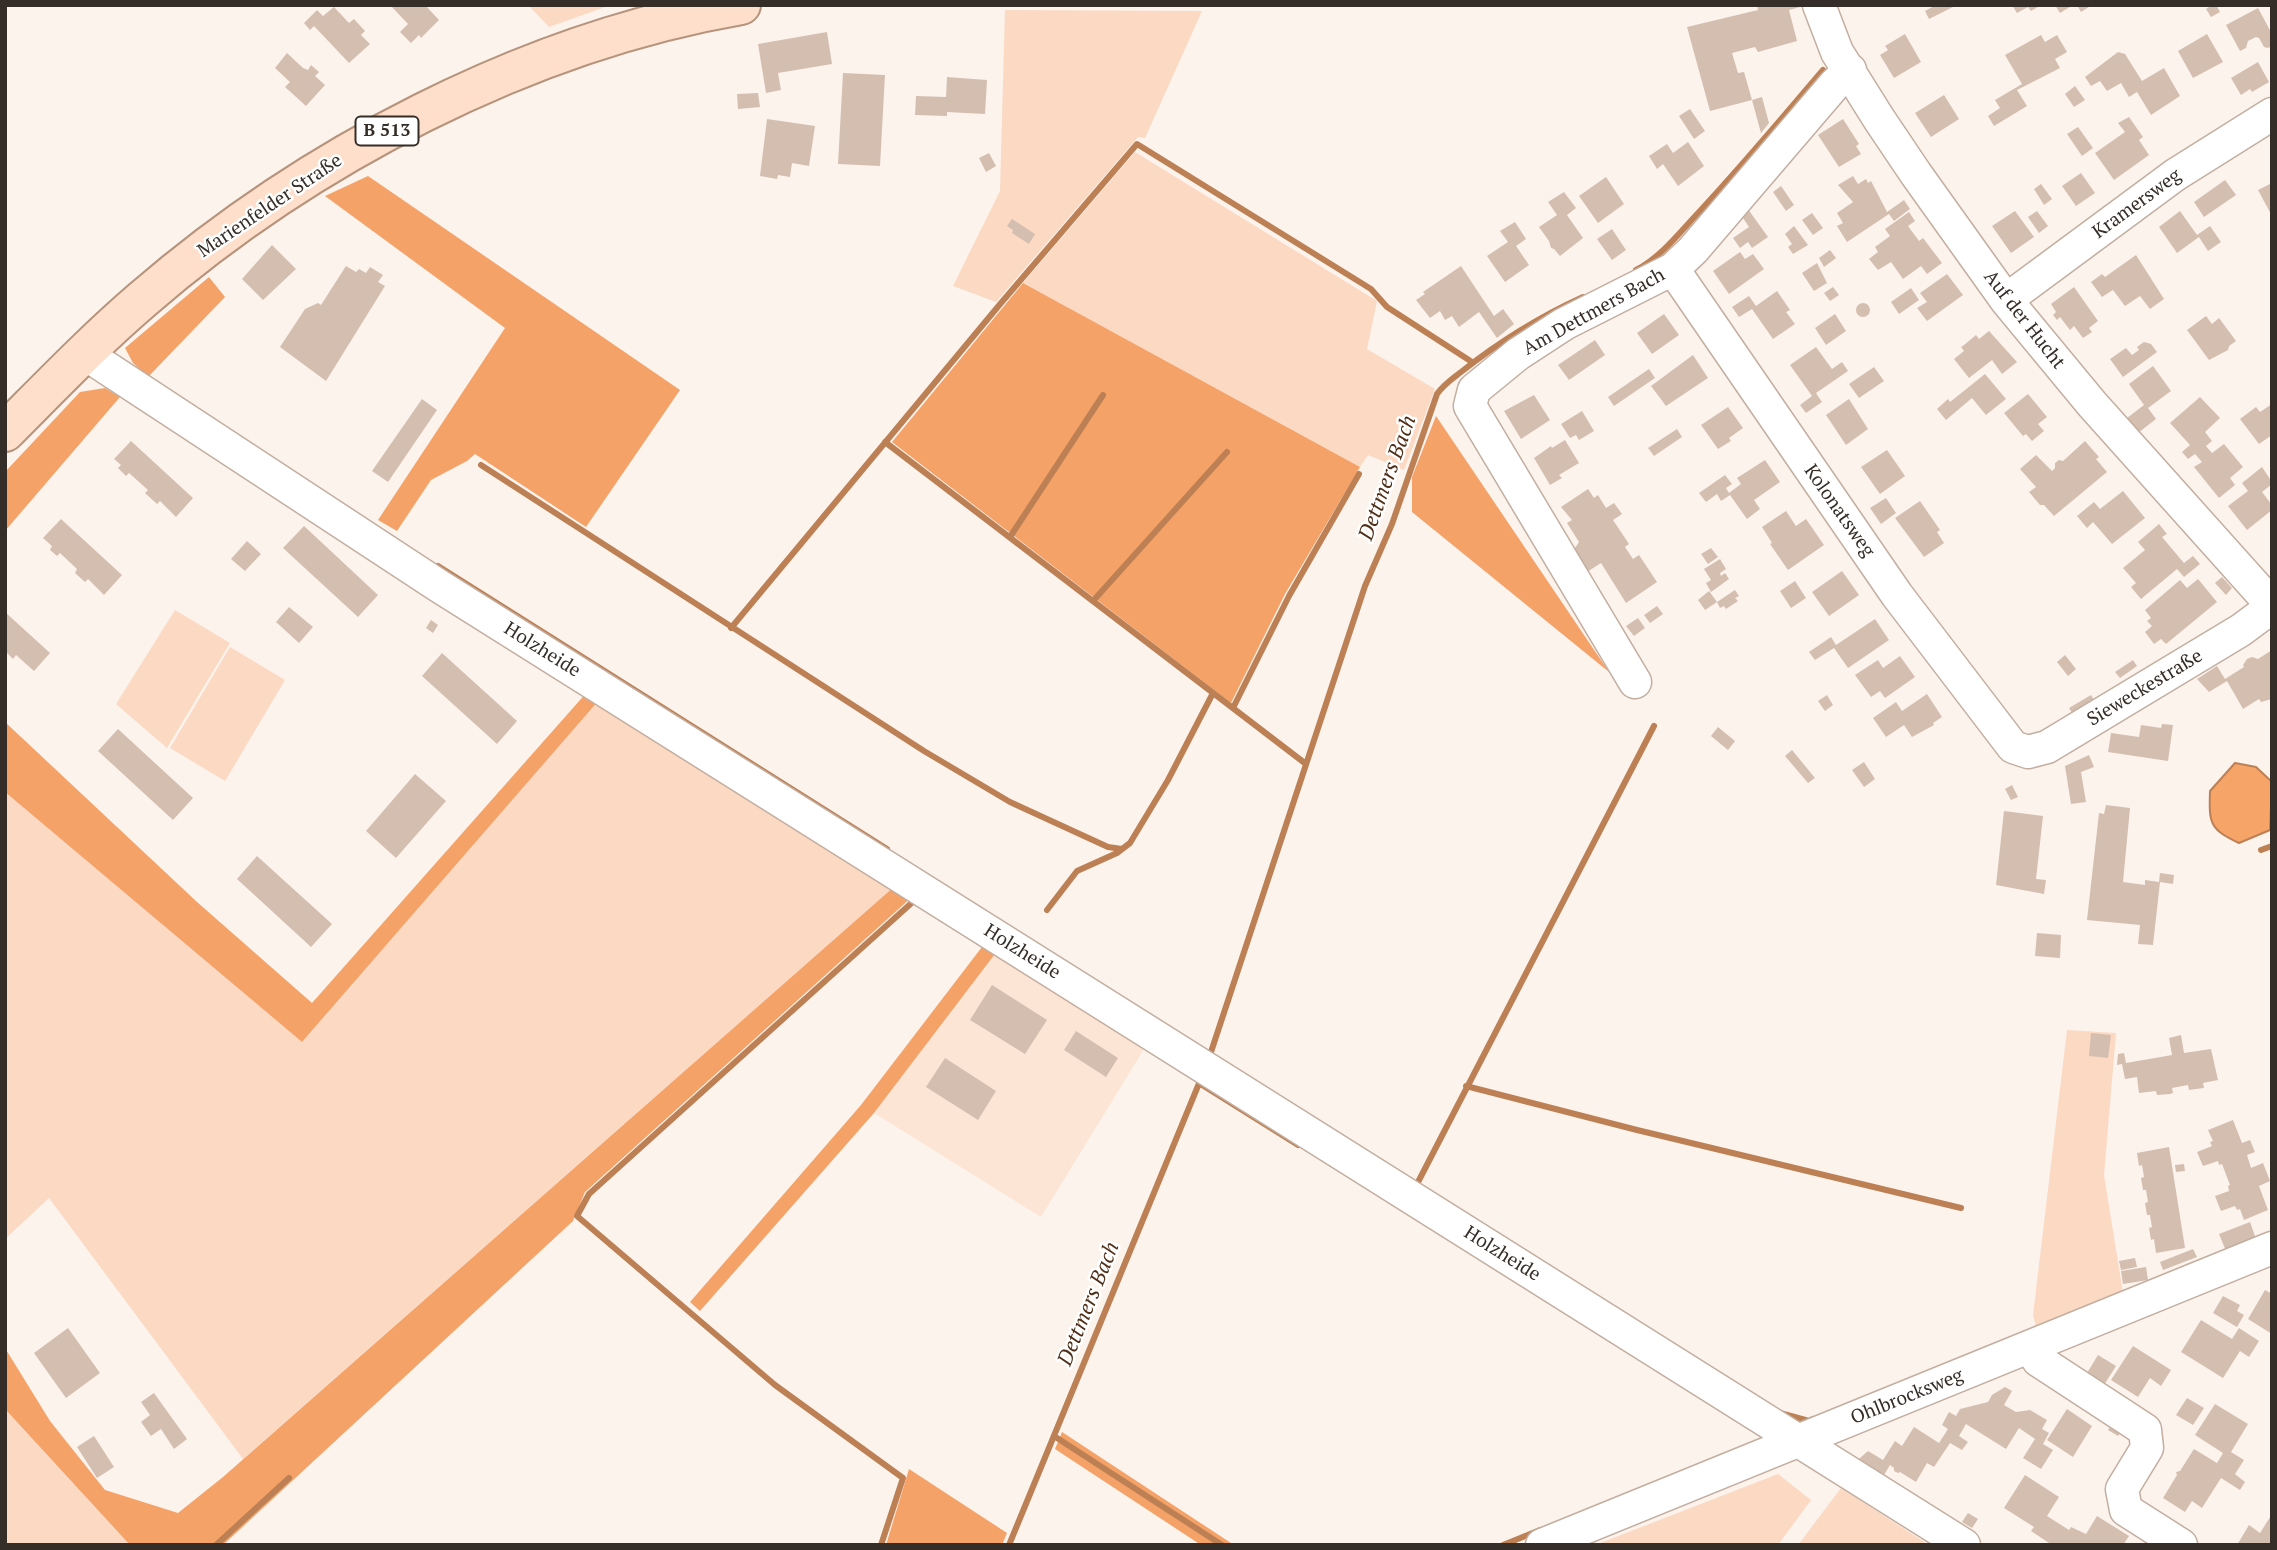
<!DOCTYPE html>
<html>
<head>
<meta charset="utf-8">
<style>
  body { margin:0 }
  #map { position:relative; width:2277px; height:1550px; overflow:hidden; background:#fcf3ed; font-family:"PT Serif",serif }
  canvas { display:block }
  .frame { position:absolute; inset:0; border:7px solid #352d27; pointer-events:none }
</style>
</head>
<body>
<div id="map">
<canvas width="2277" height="1550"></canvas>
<div class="frame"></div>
</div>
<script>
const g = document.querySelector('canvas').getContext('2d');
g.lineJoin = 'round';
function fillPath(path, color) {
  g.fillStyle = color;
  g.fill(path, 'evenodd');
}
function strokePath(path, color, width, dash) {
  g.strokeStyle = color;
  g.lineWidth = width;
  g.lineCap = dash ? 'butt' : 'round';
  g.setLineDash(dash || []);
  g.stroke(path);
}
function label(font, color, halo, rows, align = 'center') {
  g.font = font + ' "PT Serif",serif';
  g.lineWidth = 5;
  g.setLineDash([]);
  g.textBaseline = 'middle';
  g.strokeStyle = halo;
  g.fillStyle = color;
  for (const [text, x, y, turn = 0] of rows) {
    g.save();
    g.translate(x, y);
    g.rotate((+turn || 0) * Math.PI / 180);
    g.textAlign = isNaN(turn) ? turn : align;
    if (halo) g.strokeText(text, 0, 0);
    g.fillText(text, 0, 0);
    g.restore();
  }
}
fillPath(new Path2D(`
  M998,950L1147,1044L1041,1217L874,1113Z`), '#fde5d5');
fillPath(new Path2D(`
  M528,5H607L608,6L549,27Z
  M1005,10L1202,11L1145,138L1138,137L996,302L953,286L1000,191Z
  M1135,152L1377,301L1367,349L1435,389L1404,470L1368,455L1360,467L1023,283Z
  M175,610L230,643L167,748L116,704Z
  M230,647L285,680L225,781L170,748Z
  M600,699L896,885L243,1459L49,1198L5,1239V792L302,1042Z
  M2067,1030L2116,1033L2104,1175L2123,1293L2036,1327L2033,1315Z
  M5,1409L130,1545H5Z
  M1778,1474L1811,1500L1778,1545H1595Z
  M1841,1488L1929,1545H1798Z`), '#fbd9c3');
fillPath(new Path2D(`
  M368,176L680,390L586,527L475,454L467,461L431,480L397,531L378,520L505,328L325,196Z
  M209,277L225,297L148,377L133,363L125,348Z
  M1023,283L1360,467L1285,594L1231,703L892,442Z
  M105,388L120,397L5,531V472L80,392Z
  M1436,416L1609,672L1412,512V477Z
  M588,691L600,699L302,1042L5,792V722L197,902L312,1003Z
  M896,885L913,896L585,1192L573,1221L223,1545H130L5,1409V1348L50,1421L105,1490L178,1513L223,1477Z
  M985,943L998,950L874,1113L700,1311L690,1302L861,1105Z
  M1062,1432L1234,1545H1201L1055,1449Z
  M909,1469L1007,1533L1002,1545H886Z`), '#f4a267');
const water = new Path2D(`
  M2235,763L2256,767L2272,782L2270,830L2239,843C2209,829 2209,823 2210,791Z`);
fillPath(water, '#f7a469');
strokePath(water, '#bd8055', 2);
strokePath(new Path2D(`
  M1636,270C1661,257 1680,232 1699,212C1742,166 1782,118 1823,70
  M885,442L1306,764
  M481,465L924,751L1010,802L1108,847L1122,849
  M1010,537L1103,395
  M438,566L887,849
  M1093,601L1227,452
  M731,628L1001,303L1137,144L1371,289L1387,307L1472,362
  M1233,708L1289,596L1359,474
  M2261,850L2272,846
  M1047,910L1077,871L1117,853L1130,843L1168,780L1213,693
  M1209,1058L1365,586L1392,524L1437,394C1444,384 1452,379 1461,372C1499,342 1539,317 1583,297
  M1199,1083L1298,1145
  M1466,1086L1637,1130L1961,1208
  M1417,1184L1654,726
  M1780,1413L1809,1421L1813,1419
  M1054,1436L1222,1545
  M216,1545L289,1478
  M881,1545L903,1478L775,1385L577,1216L589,1194L916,899
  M1009,1545L1200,1081
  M1503,1545L1540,1530`), '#bd8055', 6);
fillPath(new Path2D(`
  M390,5H425L439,20L421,38L419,35L411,43L400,32L408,24Z
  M1757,5H1799L1800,7L1789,10L1797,41L1758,52L1755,47L1732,53L1738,73L1744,72L1752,100L1710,111L1687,27L1758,10Z
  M1936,5H1957L1929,19L1925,11Z
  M2012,5H2041L2031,11L2028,7L2017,13Z
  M2055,5H2073L2060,13Z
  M2077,5H2092L2081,12Z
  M2212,5H2216L2220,12L2211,17L2206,9Z
  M334,7L349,23L354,19L365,31L361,35L370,44L349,63L314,26L310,30L304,23L317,10L323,16Z
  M2258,8L2272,34V46L2268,48L2264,47L2259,38L2256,37L2248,41L2246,48L2240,51L2226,25Z
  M827,32L832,64L778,73L781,90L766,93L758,44Z
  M1905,34L1921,62L1894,78L1880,55L1888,50L1885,46Z
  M2207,34L2223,62L2193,78L2178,51Z
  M2041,35L2045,42L2057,35L2067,52L2055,59L2060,68L2017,90L2027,106L1994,126L1988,116L2000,108L1995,100L2022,84L2005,55Z
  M2118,52L2125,54L2142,81L2164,68L2180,96L2151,115L2137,92L2129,97L2121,83L2107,91L2100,81L2091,86L2085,77Z
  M287,53L303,68L308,70L311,65L319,72L315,76L325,85L306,106L285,87L290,82L275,68Z
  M2258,62L2269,82L2252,92L2250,89L2241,95L2231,78Z
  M843,73L885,75L880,166L838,164Z
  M947,77L987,80L985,114L947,112V116L915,115L916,96L946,97Z
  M2075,86L2085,100L2074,107L2065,94Z
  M758,93L760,107L738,109L737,94Z
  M1944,95L1959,119L1931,137L1915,113Z
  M1762,97L1769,123L1761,133L1752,100Z
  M1690,109L1705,131L1694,139L1679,116Z
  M2129,117L2143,137L2139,140L2149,155L2114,180L2095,153L2125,132L2118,123Z
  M767,119L815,126L809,166L792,163L790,177L778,175L777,179L760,176Z
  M1843,119L1859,144L1856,146L1861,154L1839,167L1818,135Z
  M2078,127L2093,148L2082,156L2067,134Z
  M1688,142L1704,166L1678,186L1663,164L1657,169L1649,156L1667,144L1673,153Z
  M989,153L996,166L986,172L979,158Z
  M2081,173L2095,193L2076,206L2062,186Z
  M1853,176L1858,184L1866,179L1868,183L1871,181L1887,212L1904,200L1910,209L1894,221L1889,214L1847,242L1837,226L1843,223L1837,213L1853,202L1838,185Z
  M1606,177L1624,204L1598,223L1579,196Z
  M2225,180L2236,195L2204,217L2194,202Z
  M2272,183V216L2258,190Z
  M2041,184L2052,199L2044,205L2034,189Z
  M1781,186L1794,205L1786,211L1773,192Z
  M1564,192L1576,208L1567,215L1583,238L1560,256L1554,249L1551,248L1549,241L1539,227L1557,215L1548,202Z
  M1745,205L1768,237L1752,248L1748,242L1740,248L1733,238L1749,227L1739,212Z
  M2015,211L2034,237L2011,253L1992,226Z
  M2037,211L2048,226L2039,233L2028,217Z
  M2180,211L2197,235L2210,226L2221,242L2208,251L2199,237L2177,253L2159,227Z
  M1909,212L1915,221L1908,226L1919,241L1923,238L1942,263L1927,274L1921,266L1903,279L1891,262L1878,270L1869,259L1878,252L1875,247L1890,236L1885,229Z
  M1812,213L1823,228L1813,235L1802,220Z
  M1012,219L1035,234L1029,244L1012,233L1013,230L1007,226Z
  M1515,222L1526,239L1516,246L1529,265L1505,282L1487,256L1508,242L1500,231Z
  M1794,226L1808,245L1793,254L1788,247L1792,244L1785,234Z
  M1612,229L1626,250L1612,260L1597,239Z
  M272,245L296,269L263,300L242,279Z
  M1830,250L1836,258L1824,267L1819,258Z
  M1740,252L1745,259L1753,254L1764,269L1729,294L1713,271Z
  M2136,255L2164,299L2150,309L2140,296L2125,306L2113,290L2102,297L2091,282L2102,274L2105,277Z
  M1817,263L1827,283L1814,291L1802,273Z
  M346,266L356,272L359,269L366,273L370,267L383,275L378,282L385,286L326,381L280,347L305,309L318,303L321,305Z
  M1461,266L1494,316L1503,309L1514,324L1497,338L1479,312L1459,327L1452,316L1445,320L1440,311L1430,318L1416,300L1425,294L1423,292Z
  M1947,274L1963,295L1927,321L1917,308L1927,302L1920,293Z
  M1833,287L1839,295L1830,301L1824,293Z
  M2074,287L2098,321L2089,328L2092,332L2083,338L2074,326L2070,330L2060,317L2057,320L2053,315L2056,312L2051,304Z
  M1911,288L1919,300L1899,314L1891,302Z
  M1777,291L1790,310L1786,312L1795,324L1773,339L1752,309L1739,317L1732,307L1749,296L1756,306Z
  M1856 310a7 7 0 1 1 14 0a7 7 0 1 1-14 0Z
  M1664,314L1679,335L1652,354L1637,333Z
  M1835,314L1846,331L1826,345L1815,328Z
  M2206,316L2212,324L2219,318L2236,341L2229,346L2228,350L2209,360L2187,330Z
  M1989,331L2017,362L2002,374L1992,360L1969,378L1954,359L1964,351L1961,347L1964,345L1976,335L1979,339Z
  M1595,340L1605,355L1569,380L1558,365Z
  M2144,342L2151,344L2157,352L2123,377L2110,359L2126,348L2132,355L2139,350L2137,347Z
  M1816,347L1832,369L1842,362L1848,371L1816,393L1822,402L1806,413L1800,405L1812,396L1790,365Z
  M1693,355L1708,378L1666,406L1651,386Z
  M2153,366L2171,391L2148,408L2156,419L2138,433L2127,418L2144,405L2129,384Z
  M1874,367L1884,381L1859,398L1849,384Z
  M1649,369L1655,378L1614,406L1608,397Z
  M1985,374L2006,399L1986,415L1972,398L1946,420L1937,409L1948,399L1950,402Z
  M2028,394L2047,417L2038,424L2044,431L2032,441L2026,434L2023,436L2004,413Z
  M1534,395L1550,420L1521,439L1504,411Z
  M2200,397L2220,418L2205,432L2212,441L2206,446L2212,453L2224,444L2243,467L2230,478L2235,485L2219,498L2194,467L2202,462L2195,454L2188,459L2182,452L2190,445L2170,423Z
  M422,399L437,410L388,482L372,471Z
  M1849,399L1868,429L1846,445L1826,415Z
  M2272,404V435L2259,444L2240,419L2256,407L2260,412Z
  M1728,407L1743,428L1729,438L1731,441L1718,449L1701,425Z
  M1582,411L1594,431L1579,440L1576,435L1570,438L1561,424Z
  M1677,429L1682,437L1654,456L1648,448Z
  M1565,440L1579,463L1559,475L1562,478L1550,485L1534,458L1551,446L1552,448Z
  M131,441L193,498L176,517L160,501L157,504L145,493L148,490L129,473L126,476L118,468L121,465L114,459Z
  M2085,441L2099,457L2096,459L2107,472L2054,516L2044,505H2040L2029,492L2036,487L2020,469L2036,455L2052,471L2055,468V463L2059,460L2063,461Z
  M1887,450L1905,476L1880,494L1861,467Z
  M1765,460L1780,482L1754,500L1760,509L1747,519L1730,495L1721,501L1717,494L1706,502L1699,493L1725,475L1732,484L1726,488L1729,493L1741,484L1737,478Z
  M2262,467L2272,482V484L2262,492L2272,505V510L2247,530L2228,506L2248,491L2242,483Z
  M1588,489L1594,498L1598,495L1606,508L1614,503L1622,514L1613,520L1629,544L1625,547L1633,559L1639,555L1657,582L1626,603L1601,563L1587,572L1573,551L1579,542L1567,523L1572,520L1561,507Z
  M2123,491L2145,518L2112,544L2093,522L2087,528L2077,516L2094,502L2100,509Z
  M1886,498L1896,513L1881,524L1870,508Z
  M1920,501L1940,530L1937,532L1944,543L1924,557L1895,518Z
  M1786,511L1796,526L1806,519L1824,545L1788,570L1770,544L1772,543L1762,527Z
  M61,519L122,575L104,595L88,579L85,582L75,573L77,569L60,553L57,556L50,550L52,546L43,538Z
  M2159,524L2167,534L2162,537L2184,563L2193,556L2200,564L2184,577L2177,569L2141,599L2131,587L2136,583L2123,568L2145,550L2138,542Z
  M304,526L378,595L358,617L283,548Z
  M247,541L261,554L245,571L231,559Z
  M1711,548L1718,557L1708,564L1701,554Z
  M1720,559L1726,569L1720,573L1721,576L1725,573L1729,579L1711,592L1706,583L1711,580L1704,569Z
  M1842,571L1859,595L1829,616L1812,592Z
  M2222,577L2232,588L2226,595L2215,583Z
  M2198,579L2217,602L2166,644L2161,639L2154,644L2145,632L2152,626L2147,621L2151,618L2145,610L2180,580L2187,588Z
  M1795,581L1806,598L1791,608L1780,591Z
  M1735,590L1739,596L1735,598L1738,601L1726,609L1724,606L1720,608L1717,602Z
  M1709,591L1717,602L1705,610L1698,600Z
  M1657,606L1663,614L1650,623L1644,615Z
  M289,607L313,627L299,643L276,622Z
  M5,612L50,653L34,671L16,655L13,659L5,651Z
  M1638,618L1645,628L1634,636L1626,626Z
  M1875,619L1889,640L1848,668L1834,648L1815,660L1809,652L1831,637L1836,645Z
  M431,620L438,625L433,633L426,628Z
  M2272,650V699L2268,700L2261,702L2259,699L2243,709L2227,681L2209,692L2197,679L2217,666L2225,679L2244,667L2243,665L2247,659L2252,657L2258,659Z
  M442,653L517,721L497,744L422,676Z
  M2065,655L2076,669L2068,676L2057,662Z
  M1900,656L1915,677L1885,698L1880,691L1871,697L1855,675L1878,660L1883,668Z
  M2133,660L2137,666L2120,678L2115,672Z
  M1927,694L1942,717L1933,723L1934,725L1912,737L1904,725L1886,737L1873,718L1896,702L1902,711Z
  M1827,695L1833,705L1825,711L1818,701Z
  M2091,695L2097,705L2075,718L2069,708Z
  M2162,724L2173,725L2168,761L2108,752L2111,733L2139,737L2141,725L2161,728Z
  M1718,727L1735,741L1728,750L1711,736Z
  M118,729L193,798L173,820L98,751Z
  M1792,750L1815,778L1808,783L1785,756Z
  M2089,755L2094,767L2081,772L2086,802L2071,804L2065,766Z
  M1864,762L1875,779L1864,787L1852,770Z
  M415,774L446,801L396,858L366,831Z
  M2012,785L2018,797L2011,800L2005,789Z
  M2106,805L2130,808L2123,882L2145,885V880L2159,882L2160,873L2174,875L2173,884L2160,882L2153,945L2138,944L2140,925L2087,920L2099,813L2104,814Z
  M2004,811L2043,816L2036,879L2046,880L2044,894L1996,885Z
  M257,856L332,924L311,947L237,879Z
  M2037,933L2061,935L2060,958L2035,956Z
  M992,985L1047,1020L1025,1054L970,1020Z
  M1076,1031L1118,1058L1106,1077L1064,1050Z
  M2091,1033L2111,1035L2108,1058L2089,1056Z
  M2181,1035L2184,1053L2211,1049L2218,1080L2203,1083L2204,1088L2196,1089L2189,1090L2188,1085L2172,1088L2173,1093L2170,1094L2157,1095L2156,1091L2139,1093L2137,1077L2125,1079L2122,1064L2117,1065L2118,1054L2124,1053L2126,1063L2172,1055L2169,1038Z
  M945,1058L996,1091L978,1120L926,1087Z
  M2233,1120L2242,1143L2250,1140L2255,1152L2247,1155L2251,1168L2263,1163L2270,1181L2259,1186L2268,1210L2244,1220L2240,1209L2237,1210L2235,1206L2221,1211L2215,1196L2229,1191L2228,1186L2230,1185L2222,1164L2219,1165L2218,1161L2203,1166L2197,1152L2212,1146L2210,1142L2213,1141L2208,1130Z
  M2169,1147L2185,1248L2156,1253L2154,1239L2151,1240L2149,1228L2152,1227L2150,1215H2147L2145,1203L2148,1202L2146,1190H2143L2141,1178L2144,1177L2142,1165L2139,1166L2137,1153Z
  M2184,1164L2185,1171L2176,1172L2175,1165Z
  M2250,1222L2256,1239L2226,1251L2219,1234Z
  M2193,1249L2197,1257L2163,1270L2160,1262Z
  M2135,1258L2137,1267L2121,1270L2119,1261Z
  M2146,1267L2148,1280L2123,1284L2121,1271Z
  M2265,1290L2272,1294V1334L2248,1319Z
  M2223,1296L2240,1305L2237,1311L2244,1315L2237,1327L2213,1313Z
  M2201,1320L2232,1339L2239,1328L2259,1341L2249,1357L2240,1351L2223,1378L2181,1352Z
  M68,1328L100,1373L66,1398L34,1353Z
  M2133,1346L2171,1370L2161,1386L2150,1378L2138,1397L2111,1380Z
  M2098,1355L2116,1366L2104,1385L2087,1373Z
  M2005,1387L2012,1391L2004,1405L2016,1412L2030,1410L2047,1420L2042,1429L2049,1433L2043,1444L2053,1450L2041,1469L2023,1458L2035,1439L2019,1428L2006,1449L1966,1424L1959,1436L1968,1442L1962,1450L1950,1443L1934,1467L1927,1463L1916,1482L1900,1472L1898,1473L1894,1471V1468L1890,1465L1884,1475L1859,1459L1868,1451L1883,1460L1895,1441L1902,1446L1914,1427L1939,1443L1948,1429L1942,1425L1949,1412L1956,1416L1960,1409L1988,1402L1992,1395Z
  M154,1393L187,1439L174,1449L161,1429L151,1436L141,1422L150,1415L141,1402Z
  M2187,1398L2204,1408L2193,1425L2176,1415Z
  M2215,1404L2248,1424L2231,1452L2244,1460L2235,1474L2245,1482L2240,1490L2221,1478L2202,1508L2192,1501L2185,1512L2163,1498L2177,1475L2176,1472L2180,1471L2194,1449L2217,1463L2223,1453L2195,1435Z
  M2067,1409L2092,1426L2073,1457L2047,1440Z
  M2113,1422L2123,1428L2118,1436L2108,1430Z
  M94,1436L114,1467L97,1478L77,1447Z
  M2025,1475L2059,1497L2047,1516L2069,1530L2071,1527L2086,1534L2097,1516L2129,1536L2123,1545H2052L2031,1531L2034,1527L2004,1508Z
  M1968,1513L1978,1519L1972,1528L1962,1522Z
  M2272,1514V1545H2237L2249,1525L2260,1533Z`), '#d4beb0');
const minor = new Path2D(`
  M1819,5L1837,52L1879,119L1916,174L2006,300L2092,404L2272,605
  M1673,269L1897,595L2013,747L2028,752L2047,747L2241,630L2272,607
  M2006,300L2175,175L2272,114
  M84,353L439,586L1964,1545
  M1635,682L1470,406L1474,390L1518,354L1564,324L1673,269L1693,250L1835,84L1850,70
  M2031,1346L2038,1360L2145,1430L2147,1448L2122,1489L2126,1510L2181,1545
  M1542,1545L2272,1248`);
const major = new Path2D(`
  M5,432C50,387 94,341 143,299C307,157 526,42 741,5`);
strokePath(minor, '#c3aea0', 35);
strokePath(major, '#b6937b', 42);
strokePath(minor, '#fff', 32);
strokePath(major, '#fddfcb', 38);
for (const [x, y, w] of [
  [387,131,63]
]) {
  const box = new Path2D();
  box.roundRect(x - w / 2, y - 14.5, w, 29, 5);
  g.fillStyle = '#fff';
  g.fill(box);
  strokePath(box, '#352d27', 2);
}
label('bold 18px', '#352d27', null, [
  ["B 513",387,131]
]);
label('19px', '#352d27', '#fff', [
  ["Kramersweg",2137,204,-36],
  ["Marienfelder Straße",270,206,-34],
  ["Am Dettmers Bach",1594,312,-29],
  ["Auf der Hucht",2024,320,52],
  ["Kolonatsweg",1839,511,55],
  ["Holzheide",542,650,32],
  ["Sieweckestraße",2145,688,-31],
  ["Holzheide",1022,952,32],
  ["Holzheide",1502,1254,32],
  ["Ohlbrocksweg",1907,1397,-22]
]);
label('italic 21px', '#502e16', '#fff', [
  ["Dettmers Bach",1388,478,-70],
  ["Dettmers Bach",1089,1304,-68]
]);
</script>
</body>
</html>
